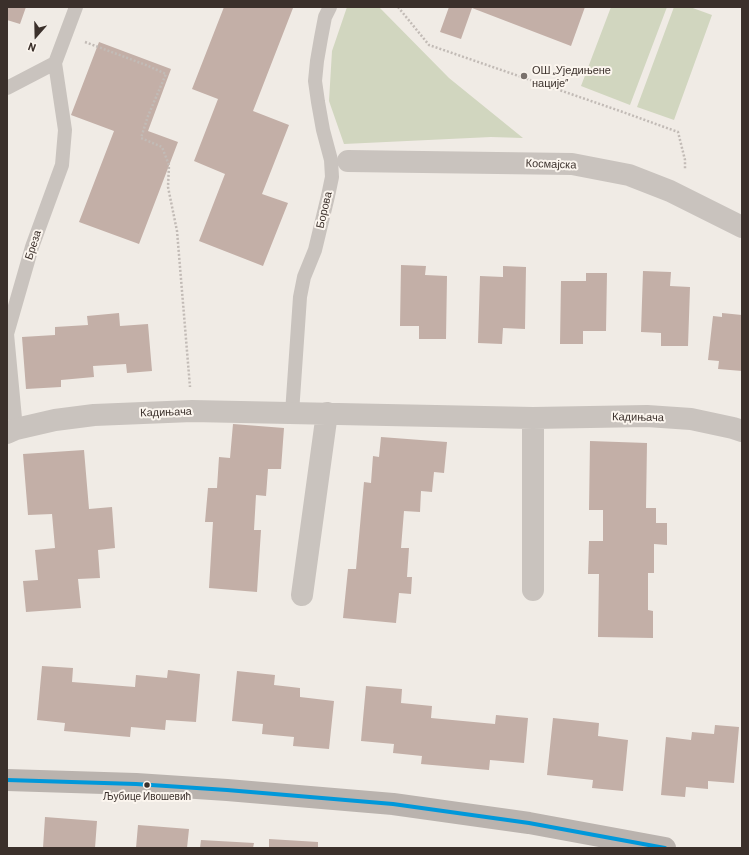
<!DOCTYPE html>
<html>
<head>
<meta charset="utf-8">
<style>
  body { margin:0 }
  #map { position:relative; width:749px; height:855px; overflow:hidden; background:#f0ebe5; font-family:Barlow,sans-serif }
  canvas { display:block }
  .frame { position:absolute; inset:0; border:8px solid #3b302b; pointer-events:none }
  .north { position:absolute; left:16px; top:16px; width:40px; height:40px; -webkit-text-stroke:3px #fbf5ee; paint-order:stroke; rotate:200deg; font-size:11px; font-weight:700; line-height:16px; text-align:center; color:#3b302b }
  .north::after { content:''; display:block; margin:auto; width:14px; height:18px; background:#3b302b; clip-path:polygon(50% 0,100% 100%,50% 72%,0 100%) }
</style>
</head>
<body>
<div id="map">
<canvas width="749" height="855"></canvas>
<div class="frame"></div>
<div class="north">N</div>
</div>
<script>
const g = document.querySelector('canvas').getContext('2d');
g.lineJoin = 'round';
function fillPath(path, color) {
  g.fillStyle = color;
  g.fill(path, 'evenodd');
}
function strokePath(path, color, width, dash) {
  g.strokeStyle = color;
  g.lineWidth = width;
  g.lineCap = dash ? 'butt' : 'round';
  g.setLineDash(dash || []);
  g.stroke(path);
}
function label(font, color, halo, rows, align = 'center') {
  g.font = font + ' Barlow,sans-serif';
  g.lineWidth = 4;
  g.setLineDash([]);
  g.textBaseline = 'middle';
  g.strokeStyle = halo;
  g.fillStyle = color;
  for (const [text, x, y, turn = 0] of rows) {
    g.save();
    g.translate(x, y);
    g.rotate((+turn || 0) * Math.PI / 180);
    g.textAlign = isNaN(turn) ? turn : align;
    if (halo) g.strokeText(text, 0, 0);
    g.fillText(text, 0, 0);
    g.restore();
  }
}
fillPath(new Path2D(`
  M347,7H379L449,78L523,138L491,137L344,144L329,101L332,51Z
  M611,7H667L630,105L581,86Z
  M674,7H690L712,15L674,120L637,107Z`), '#d1d6bf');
fillPath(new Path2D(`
  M7,7H26L20,24L7,20Z
  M224,7H290L293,8L253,111L289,125L262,194L288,203L263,266L199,241L225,174L194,161L218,99L192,89Z
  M449,7H585L571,46L472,8L461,39L440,32Z
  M99,42L171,69L148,131L178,142L139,244L79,222L114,131L71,115Z
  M401,265L426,266L425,275L447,276L446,339H419V326H400Z
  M503,266L526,267L525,329L503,328L502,344L478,343L480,276L503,277Z
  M643,271L671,272L670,286L690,287L688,346H661V333L641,332Z
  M586,273H607L606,331H583V344H560L561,281H586Z
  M119,313L120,326L148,324L152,371L127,373L126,364L93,366L94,377L61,380V387L26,389L22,337L55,335V327L88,325L87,316Z
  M722,313L742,315V371L718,369L719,361L708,360L713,316L722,317Z
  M233,424L284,428L281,469H268L266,496L256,495L254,530H261L257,592L209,588L213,522H205L208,488H217L219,457L230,458Z
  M381,437L447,442L444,473L434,472L432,492L421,491L420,512L404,511L401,548H409L407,577H412L411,594L399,593L396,623L343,618L348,569H356L364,482L371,483L373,456L379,457Z
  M590,441L647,443L646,508H656V523H667V545L654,544V573H648V610L653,611V638L598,637L599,574H588L589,541H603V510H589Z
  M84,450L89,509L112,507L115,548L98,550L100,578L78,579L81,608L26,612L23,581L38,580L35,550L55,548L52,514L28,515L23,454Z
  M42,666L73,668L72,682L135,687L136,675L167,678L168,670L200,674L196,722L166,720L165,730L131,727L130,737L64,731L65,723L37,720Z
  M237,671L275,675L274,685L300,688V697L334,701L329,749L293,746L294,737L262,734L263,724L232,721Z
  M366,686L402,689L401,703L432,706L431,718L495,724L496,715L528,718L524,763L490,760L489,770L421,764L422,756L393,753L394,744L361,741Z
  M553,718L599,723L598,736L628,740L623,791L592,788L593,780L547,775Z
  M715,725L739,727L734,783L708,781V789L686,787L685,797L661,795L666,737L691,740L692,732L714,734Z
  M45,817L97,821L95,848H43Z
  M138,825L189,829L187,848H136Z
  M269,839L318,842V848H269Z
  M201,840L254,843L253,848H200Z`), '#c3afa7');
strokePath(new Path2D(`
  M398,7L429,45L620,111L678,132L685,160V170
  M85,42L146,65L166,74L148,116L141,138L162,147L169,165L168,187L177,231L190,387`), '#c2bbb6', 2.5, [2, 2]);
strokePath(new Path2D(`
  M7,88L55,63
  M292,413L300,297L304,277L315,250L328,196L332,177L331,160L323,130L318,102L315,81L317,61L321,38L325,17L330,7
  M16,429L7,334L32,247L62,165L65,130L55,63L76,7`), '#c9c3be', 14);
strokePath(new Path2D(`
  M348,161L572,164L629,175L670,191L742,227
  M7,433L16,429L55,420L94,415L192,411L533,418L647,416L691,419L733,428L742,431
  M533,590V418
  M302,595L327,413`), '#c9c3be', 22);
strokePath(new Path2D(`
  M7,780L136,784L227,790L393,804L529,823L665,848`), '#bab3ae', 22);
strokePath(new Path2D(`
  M7,780L136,784L227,790L393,804L529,823L665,848`), '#0098da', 4);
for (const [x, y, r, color] of [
  [524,76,4,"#7a716c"],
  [147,785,3.5,"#3b302b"]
]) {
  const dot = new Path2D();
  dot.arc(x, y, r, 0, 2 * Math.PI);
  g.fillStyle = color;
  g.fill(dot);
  strokePath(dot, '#fbf5ee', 1.5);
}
label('10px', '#3b302b', '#fbf5ee', [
  ["Љубице Ивошевић",147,797]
]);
label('11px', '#3b302b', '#fbf5ee', [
  ["ОШ „Уједињене",532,70],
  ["нације”",532,83]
], 'left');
label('11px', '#3b302b', '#fbf5ee', [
  ["Космајска",551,164,2],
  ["Борова",324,210,-77],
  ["Бреза",33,245,-72],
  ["Кадињача",166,412,-2],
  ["Кадињача",638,417,1]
]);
</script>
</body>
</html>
